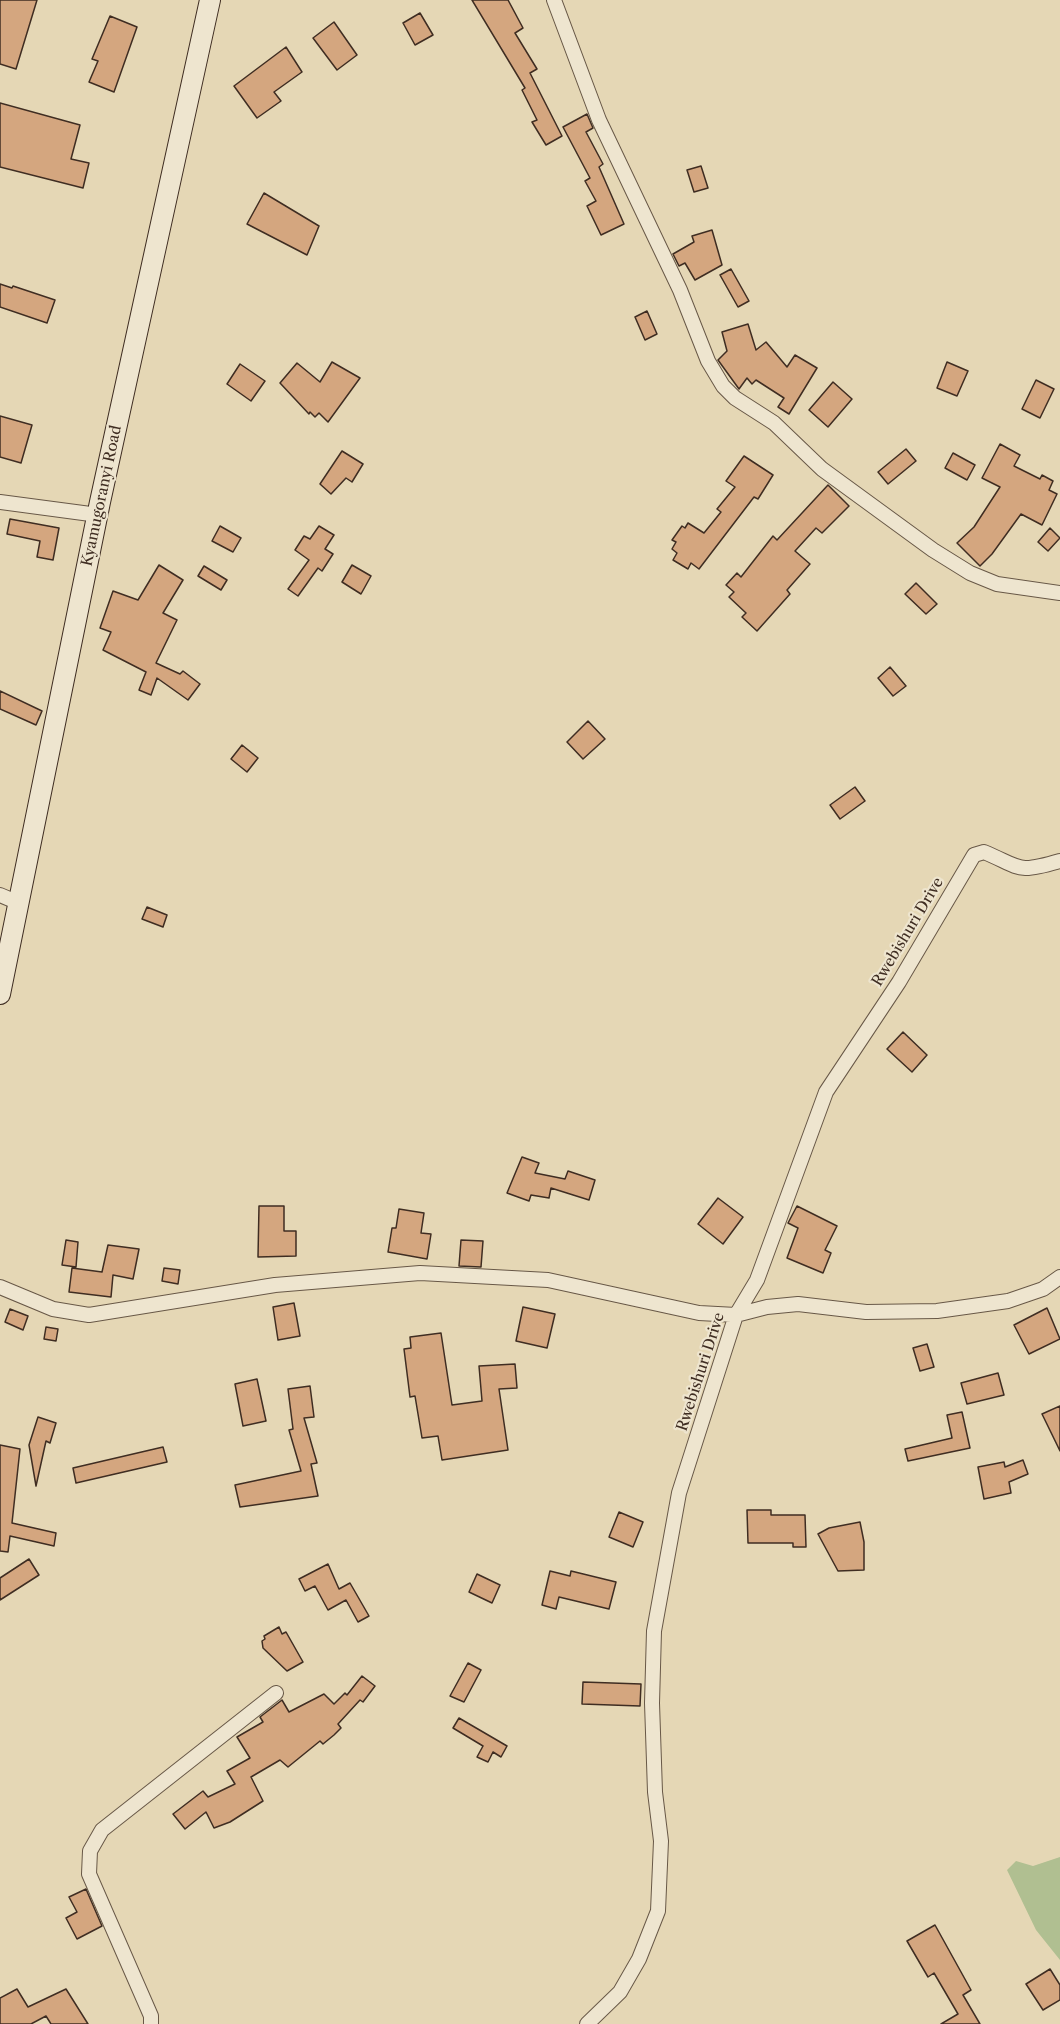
<!DOCTYPE html>
<html>
<head>
<meta charset="utf-8">
<style>
  body { margin:0 }
  canvas { display:block; background:#e5d7b5 }
</style>
</head>
<body>
<canvas width="1060" height="2024"></canvas>
<script>
const g = document.querySelector('canvas').getContext('2d');
g.lineJoin = 'round';
function fillPath(path, color) {
  g.fillStyle = color;
  g.fill(path, 'evenodd');
}
function strokePath(path, color, width, dash) {
  g.strokeStyle = color;
  g.lineWidth = width;
  g.lineCap = dash ? 'butt' : 'round';
  g.setLineDash(dash || []);
  g.stroke(path);
}
function label(font, color, halo, rows, align = 'center') {
  g.font = font + ' "Libre Caslon Text",serif';
  g.lineWidth = 4.5;
  g.setLineDash([]);
  g.textBaseline = 'middle';
  g.strokeStyle = halo;
  g.fillStyle = color;
  for (const [text, x, y, turn = 0] of rows) {
    g.save();
    g.translate(x, y);
    g.rotate((+turn || 0) * Math.PI / 180);
    g.textAlign = isNaN(turn) ? turn : align;
    if (halo) g.strokeText(text, 0, 0);
    g.fillText(text, 0, 0);
    g.restore();
  }
}
fillPath(new Path2D(`
  M1060,1857V1960L1036,1930L1007,1870L1016,1861L1033,1866Z`), '#b0bf91');
const building = new Path2D(`
  M0,0H37L16,69L0,64Z
  M472,0H508L523,28L515,33L537,69L530,73L562,136L546,145L532,122L537,120L522,90L525,88Z
  M420,13L433,35L415,45L403,23Z
  M110,16L137,27L114,92L89,82L98,61L92,59Z
  M334,22L357,55L337,70L313,38Z
  M286,47L302,72L274,92L281,101L257,118L234,86Z
  M0,103L80,125L71,159L89,163L83,188L0,167Z
  M587,114L593,128L586,132L603,164L599,167L624,224L601,235L587,206L596,201L585,181L590,178L563,127Z
  M701,166L708,188L694,192L687,170Z
  M264,193L319,226L307,255L247,224Z
  M712,230L722,265L695,280L685,263L679,266L673,254L694,242L692,236Z
  M731,269L749,301L738,307L720,275Z
  M0,284L12,288L13,286L55,300L47,323L0,307Z
  M647,311L657,334L645,340L635,317Z
  M748,324L756,350L766,342L787,367L795,355L817,368L789,414L778,407L784,398L756,380L752,384L747,378L739,389L718,360L727,351L722,332Z
  M332,362L360,378L328,422L319,413L315,417L310,412L309,414L280,383L297,363L320,382Z
  M947,362L968,371L957,396L937,388Z
  M240,364L265,381L251,401L227,384Z
  M1036,380L1054,389L1040,418L1022,409Z
  M833,382L852,399L828,427L809,410Z
  M0,416L32,425L21,463L0,457Z
  M1000,444L1020,455L1014,466L1040,479L1042,475L1053,481L1049,490L1057,494L1042,525L1021,514L992,554L980,566L957,543L974,527L1000,487L982,478Z
  M906,449L916,461L888,484L878,472Z
  M342,451L363,464L352,482L346,478L331,494L320,484Z
  M953,453L975,465L967,480L945,468Z
  M744,456L773,475L758,499L754,497L699,569L691,563L688,569L673,560L677,553L672,549L676,542L672,540L682,526L685,528L688,523L704,533L721,512L717,509L735,487L726,481Z
  M828,485L849,506L822,533L816,528L795,551L810,564L787,590L790,594L757,631L742,617L746,613L729,597L734,592L726,585L737,573L741,577L773,536L777,540Z
  M10,519L59,528L53,560L37,557L40,541L7,534Z
  M220,526L241,538L233,552L212,541Z
  M319,526L334,535L325,549L333,554L322,571L318,568L298,596L288,589L309,560L295,550L304,536L310,539Z
  M1050,528L1060,538L1048,551L1038,542Z
  M159,565L183,580L163,613L177,620L156,663L180,674L183,671L200,684L188,700L157,678L151,695L139,690L146,672L103,650L111,632L100,628L113,591L138,600Z
  M352,565L371,576L361,594L342,582Z
  M204,566L227,580L221,590L198,576Z
  M916,583L937,604L926,614L905,594Z
  M890,667L906,686L893,696L878,678Z
  M0,691L42,711L36,725L0,709Z
  M588,721L605,739L583,759L567,742Z
  M242,745L258,758L247,772L231,759Z
  M855,787L865,801L840,819L830,805Z
  M147,907L167,915L163,927L142,919Z
  M903,1032L927,1055L912,1072L887,1049Z
  M522,1157L539,1163L535,1173L565,1179L568,1171L595,1180L589,1200L551,1188L549,1198L531,1195L529,1201L507,1193Z
  M718,1198L743,1217L723,1244L698,1224Z
  M259,1206H284V1231H296V1256L258,1257Z
  M797,1206L837,1226L825,1250L831,1253L823,1273L787,1258L798,1228L788,1223Z
  M399,1209L424,1213L421,1233L431,1234L427,1259L388,1252L392,1228H396Z
  M66,1240L78,1242L76,1267L62,1265Z
  M461,1240L483,1241L481,1267L459,1266Z
  M108,1245L139,1249L133,1279L113,1275L111,1297L69,1292L72,1268L102,1272Z
  M164,1268L180,1270L178,1284L162,1281Z
  M294,1303L300,1336L278,1340L273,1307Z
  M523,1307L555,1314L547,1348L516,1341Z
  M1047,1308L1060,1339L1029,1354L1014,1325Z
  M10,1309L28,1316L23,1330L5,1322Z
  M46,1327L58,1329L56,1341L44,1339Z
  M441,1333L452,1405L482,1401L479,1366L515,1364L517,1388L499,1389L508,1450L442,1460L438,1436L422,1438L415,1396L410,1397L404,1349L411,1348L410,1337Z
  M927,1344L934,1367L920,1371L913,1348Z
  M998,1373L1004,1395L967,1404L961,1383Z
  M257,1379L266,1421L243,1426L235,1384Z
  M310,1386L314,1417L304,1418L317,1463L311,1464L318,1496L240,1507L235,1485L301,1471L289,1430L293,1429L288,1389Z
  M1060,1406V1451L1042,1414Z
  M962,1412L970,1448L908,1461L905,1449L952,1438L947,1415Z
  M38,1417L56,1423L50,1443L46,1441L36,1486L29,1445Z
  M0,1445L20,1449L12,1523L56,1533L54,1546L10,1536L8,1552L0,1551Z
  M163,1447L167,1462L76,1483L73,1468Z
  M1023,1460L1028,1474L1009,1482L1011,1493L984,1499L978,1467L1004,1462L1005,1467Z
  M747,1510H771V1515H805L806,1547H793V1543H748Z
  M619,1512L643,1522L633,1547L609,1537Z
  M860,1522L864,1542V1570L838,1571L818,1534L829,1528Z
  M29,1559L39,1575L0,1600V1578Z
  M328,1564L339,1589L350,1583L369,1616L358,1622L346,1600L328,1610L315,1586L305,1591L299,1579Z
  M550,1571L570,1576L571,1571L616,1582L609,1609L559,1597L556,1609L542,1605Z
  M477,1574L500,1585L492,1603L469,1592Z
  M279,1627L282,1634L286,1632L303,1662L287,1671L263,1648L262,1641L265,1639L264,1636Z
  M468,1663L481,1670L464,1702L450,1696Z
  M362,1676L375,1686L363,1702L360,1700L338,1724L341,1728L334,1735L323,1744L320,1741L288,1767L280,1760L251,1777L263,1801L230,1822L214,1828L206,1812L185,1829L173,1814L203,1791L208,1797L235,1784L227,1771L250,1758L237,1737L263,1722L260,1717L282,1700L289,1712L324,1694L334,1704L345,1693L347,1695Z
  M583,1682L641,1684L640,1706L582,1704Z
  M459,1718L507,1746L501,1757L493,1752L488,1762L477,1757L483,1746L453,1728Z
  M86,1889L102,1926L77,1939L66,1918L77,1912L69,1897Z
  M935,1925L971,1990L963,1995L980,2024H941L958,2014L934,1973L928,1977L907,1941Z
  M1050,1969L1060,1985V2000L1043,2010L1026,1984Z
  M17,1989L28,2007L66,1989L88,2024H51L46,2016L31,2024H0V1998Z`);
fillPath(building, '#d4a67f');
strokePath(building, '#3f2d22', 1.5);
const street = new Path2D(`
  M554,0L599,120L680,290L708,361L723,386L735,398L774,423L822,469L933,550L970,573L997,584L1060,593
  M0,502L98,515
  M0,895L19,903
  M0,1287L53,1309L89,1315L275,1285L420,1273L548,1280L699,1313L736,1315L767,1307L798,1304L866,1312L937,1311L1008,1301L1043,1289L1060,1277
  M151,2024V2016L89,1874L90,1851L102,1830L276,1693
  M587,2024L620,1992L639,1959L658,1911L661,1841L655,1792L652,1703L654,1631L679,1493L736,1315L757,1280L826,1092L899,982L974,855L984,852C1022,868 1016,874 1060,861`);
const secondary = new Path2D(`
  M0,994L100,502L210,0`);
strokePath(street, '#685847', 16);
strokePath(secondary, '#3f2d22', 22);
strokePath(street, '#eee5cf', 14);
strokePath(secondary, '#eee5cf', 20);
label('15px', '#3f2d22', '#eee5cf', [
  ["Kyamugoranyi Road",102,496,-78],
  ["Rwebishuri Drive",908,932,-59],
  ["Rwebishuri Drive",701,1372,-72]
]);
</script>
</body>
</html>
